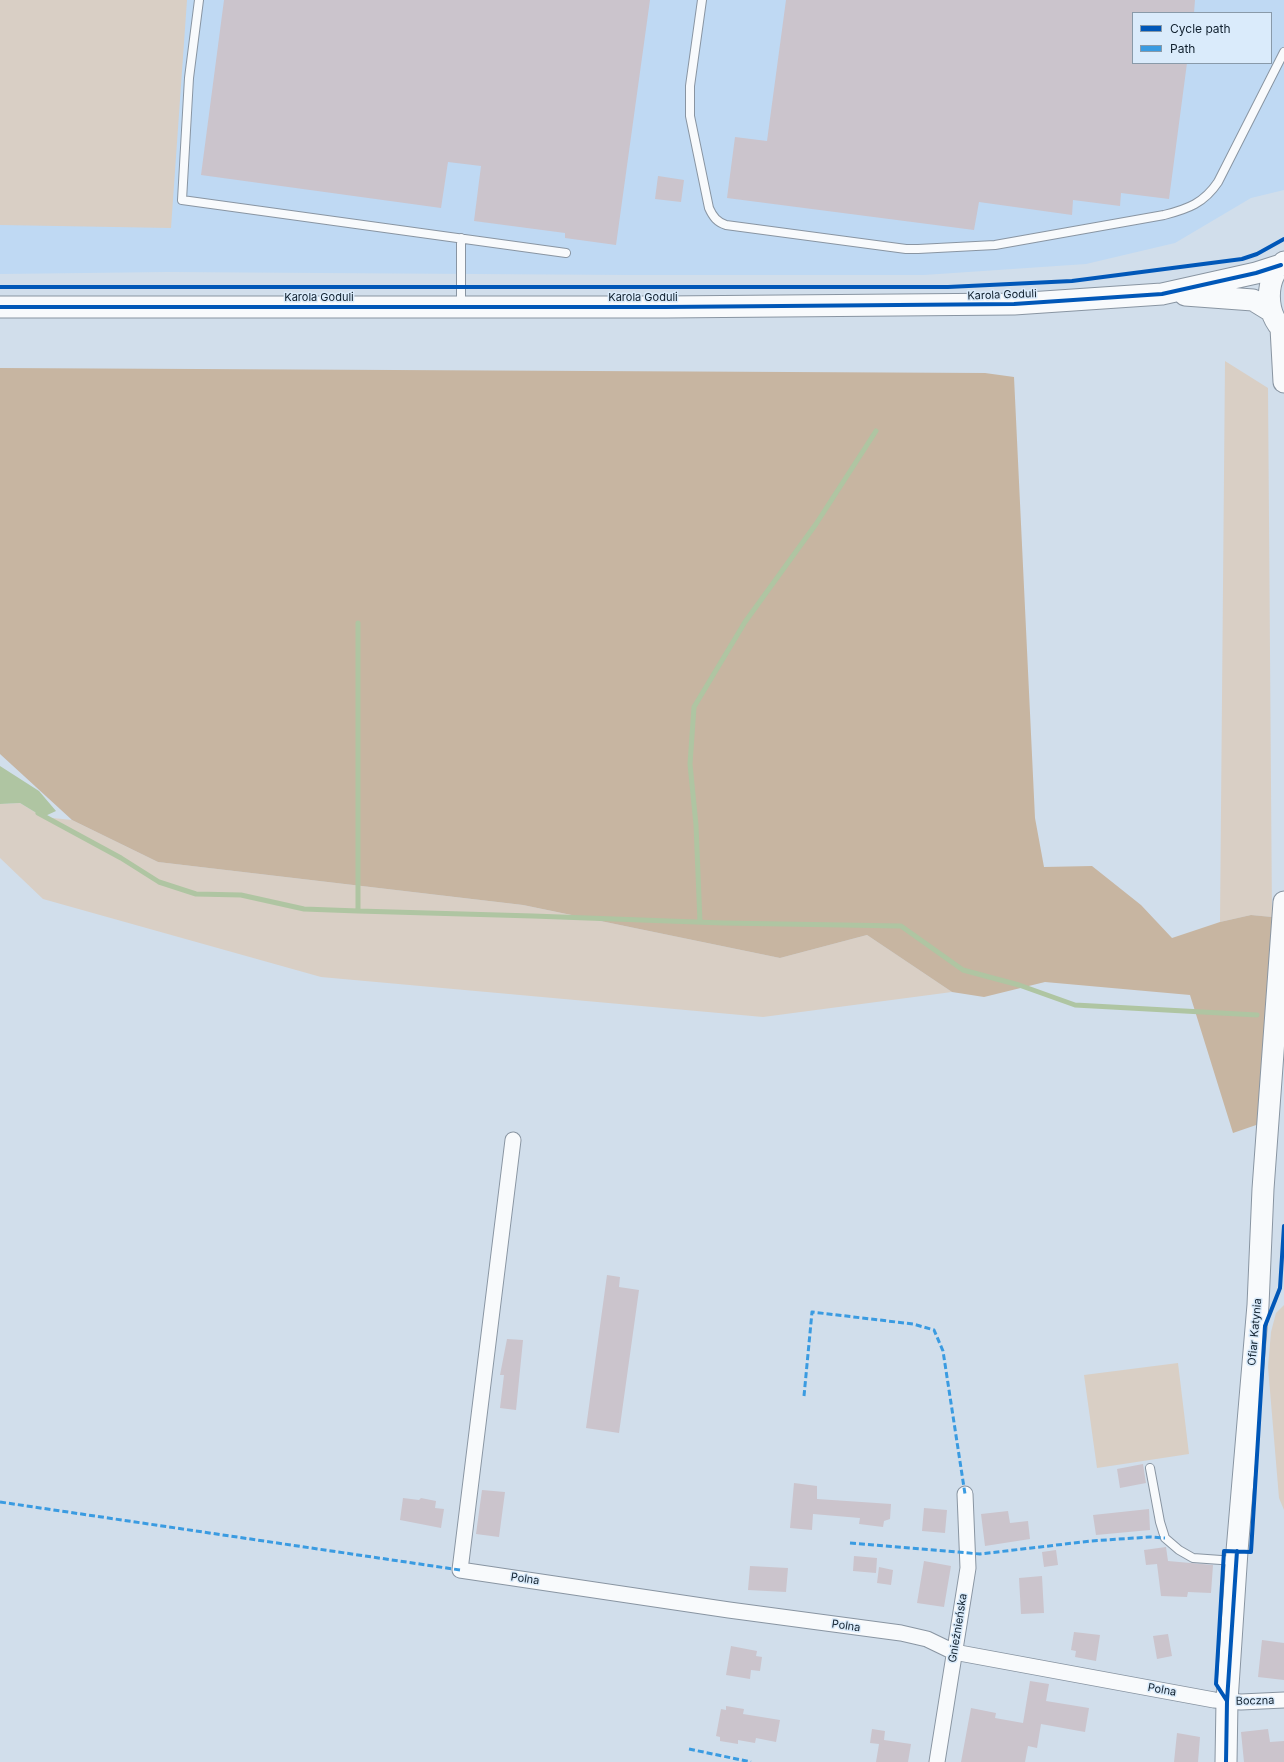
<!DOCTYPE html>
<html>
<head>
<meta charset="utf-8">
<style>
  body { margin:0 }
  #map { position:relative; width:1284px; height:1762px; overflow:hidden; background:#d1deeb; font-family:Inter,sans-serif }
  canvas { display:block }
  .legend { position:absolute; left:1132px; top:12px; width:140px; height:52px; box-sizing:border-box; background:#daebfb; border:1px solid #899aa9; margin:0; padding:5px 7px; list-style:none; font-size:12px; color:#10202e }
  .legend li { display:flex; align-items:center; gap:8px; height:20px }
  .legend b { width:20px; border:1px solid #899aa9 }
</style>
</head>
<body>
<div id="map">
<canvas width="1284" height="1762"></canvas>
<ul class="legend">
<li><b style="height:5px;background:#0057b8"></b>Cycle path</li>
<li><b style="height:5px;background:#3a9be1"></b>Path</li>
</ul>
</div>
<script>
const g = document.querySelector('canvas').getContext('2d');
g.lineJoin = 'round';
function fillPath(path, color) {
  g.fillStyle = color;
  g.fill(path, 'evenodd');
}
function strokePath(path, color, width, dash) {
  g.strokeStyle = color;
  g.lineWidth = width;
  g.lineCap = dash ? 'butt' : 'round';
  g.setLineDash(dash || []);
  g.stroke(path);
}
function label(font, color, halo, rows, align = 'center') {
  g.font = font + ' Inter,sans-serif';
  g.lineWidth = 3;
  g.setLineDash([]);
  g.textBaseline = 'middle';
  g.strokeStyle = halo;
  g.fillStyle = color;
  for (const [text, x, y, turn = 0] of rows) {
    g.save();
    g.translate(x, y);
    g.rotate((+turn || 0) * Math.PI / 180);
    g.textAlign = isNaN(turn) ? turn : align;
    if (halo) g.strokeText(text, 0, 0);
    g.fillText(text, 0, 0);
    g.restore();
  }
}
fillPath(new Path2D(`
  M0,0H1284V190L1251,198L1175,243L1086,264L924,275H629L168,272L0,274ZM1133,13H1271V63H1133Z`), '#bfd9f3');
fillPath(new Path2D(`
  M0,0H187L171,228L0,225Z
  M1225,361L1268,388L1272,917L1251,915L1220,922Z
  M20,803L43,817L72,820L158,862L523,905L780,958L867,935L952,992L763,1017L321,977L43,899L0,858V804Z
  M1284,1305V1510L1279,1498L1268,1367L1271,1332L1276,1313Z
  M1178,1363L1189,1454L1097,1468L1084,1375Z`), '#d9cfc5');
fillPath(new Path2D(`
  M0,368L985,373L1014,377L1035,818L1044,867L1092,866L1141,905L1172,938L1220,922L1251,915L1272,917L1262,1123L1233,1133L1190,995L1045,982L984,997L952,992L867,935L780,958L523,905L158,862L72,820L0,754Z`), '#c7b5a1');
fillPath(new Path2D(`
  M0,766L39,791L56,811L43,817L20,803L0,804Z`), '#afc5a2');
strokePath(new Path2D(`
  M358,623V911
  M38,813L121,858L159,882L196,894L241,895L304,909L358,911L533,916L723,923L901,926L963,970L1019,985L1075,1005L1257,1015
  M700,922L696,825L690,764L694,707L745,622L816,524L876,431`), '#afc5a2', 5);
fillPath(new Path2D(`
  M224,0H650L616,245L565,238V233L474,221L481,166L448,162L441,208L201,175Z
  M786,0H1195L1194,13H1133V63H1187L1169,199L1121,193L1120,206L1073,200L1072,215L979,202L974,230L727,198L735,137L767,141Z
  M658,176L684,180L681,202L655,199Z
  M607,1275L620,1277L619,1287L639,1290L619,1433L586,1428Z
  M507,1339L523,1340L516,1410L500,1408L504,1375H500Z
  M1143,1464L1146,1483L1120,1488L1117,1469Z
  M794,1483L817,1486V1499L891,1504L890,1519L884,1521L883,1527L859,1524L860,1518L813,1514L812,1530L790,1528Z
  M482,1490L505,1492L499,1537L476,1534Z
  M403,1498L419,1500L421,1498L436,1501L435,1508L444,1509L441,1528L400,1520Z
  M924,1508L947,1510L945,1533L922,1531Z
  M1149,1509L1150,1530L1096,1535L1093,1515Z
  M1008,1511L1010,1523L1028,1521L1030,1539L985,1546L981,1514Z
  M1166,1547L1168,1561L1213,1565L1211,1593L1188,1592L1187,1597L1161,1596L1157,1564L1146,1565L1144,1550Z
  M1056,1550L1058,1565L1044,1567L1042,1552Z
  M854,1556L877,1558L876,1573L853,1571Z
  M924,1561L951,1566L944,1607L917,1603Z
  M750,1566L788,1568L786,1592L748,1590Z
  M879,1567L893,1570L891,1585L877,1583Z
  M1042,1576L1044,1613L1021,1614L1019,1578Z
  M1074,1632L1100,1635L1096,1661L1075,1657L1076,1651L1071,1650Z
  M1168,1634L1172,1656L1157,1659L1153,1636Z
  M1262,1640L1284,1643V1680L1258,1677Z
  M731,1646L757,1651L756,1656L762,1657L760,1671L751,1670L750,1679L726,1675Z
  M1030,1681L1049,1684L1046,1701L1089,1708L1085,1732L1041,1724L1037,1748L1028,1746L1025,1762H961L971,1708L996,1713L995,1718L1023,1723Z
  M726,1706L744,1709L743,1714L780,1720L776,1742L756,1738L755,1743L738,1740V1744L720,1741V1737L716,1736L721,1709L726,1710Z
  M872,1729L885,1731L884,1740L911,1744L908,1762H876L879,1744L870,1743Z
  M1268,1729L1270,1742L1284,1741V1762H1244L1241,1732Z
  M1177,1733L1200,1737L1198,1762H1174Z`), '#cbc4cc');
const lane = new Path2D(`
  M199,0L189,78L182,200L566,253
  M702,0L690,86V116L709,208C713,217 717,222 726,225L906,249H918L995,245L1164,215C1188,209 1204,203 1218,182L1284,52
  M461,307V238
  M1150,1468L1160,1522L1165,1538L1179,1550L1193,1558L1235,1561`);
const street = new Path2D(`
  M513,1140L460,1570L729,1610L901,1633L927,1639L954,1652L1214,1700L1241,1702L1284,1700
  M937,1762L968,1568L965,1494`);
const secondary = new Path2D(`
  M1284,262C1264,279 1265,314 1284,331
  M1185,295L1253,300L1271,311
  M0,307H665L1014,304L1162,294L1256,273L1281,265
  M1281,328L1284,382
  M1226,1762L1227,1701L1237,1551L1258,1305L1263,1189L1284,902`);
strokePath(lane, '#8995a2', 10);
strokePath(street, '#8995a2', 17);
strokePath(secondary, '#8995a2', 23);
strokePath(lane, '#f8fafc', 8);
strokePath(street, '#f8fafc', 15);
strokePath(secondary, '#f8fafc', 21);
strokePath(new Path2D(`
  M804,1396L812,1312L913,1324L934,1330L943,1351L965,1494
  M0,1502L460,1570
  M850,1543L980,1554L1091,1541L1150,1537L1165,1538
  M689,1749L751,1762`), '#3a9be1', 3, [6, 3]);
strokePath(new Path2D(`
  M0,287H948L1072,281L1242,259L1257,254L1284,239
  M0,307H665L1014,304L1162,294L1256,273L1281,265
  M1227,1701L1216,1684L1224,1551L1251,1552L1265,1326L1280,1288L1284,1226
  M1226,1762L1227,1701L1237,1551`), '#0057b8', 4);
label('11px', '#10202e', '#daebfb', [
  ["Karola Goduli",1002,295,-2],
  ["Karola Goduli",319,298],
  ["Karola Goduli",643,298],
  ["Ofiar Katynia",1255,1332,-85],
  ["Polna",525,1579,8],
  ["Polna",846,1626,8],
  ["Gnieźnieńska",958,1628,-81],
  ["Polna",1162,1690,10],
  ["Boczna",1255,1701,-1]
]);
</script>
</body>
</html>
